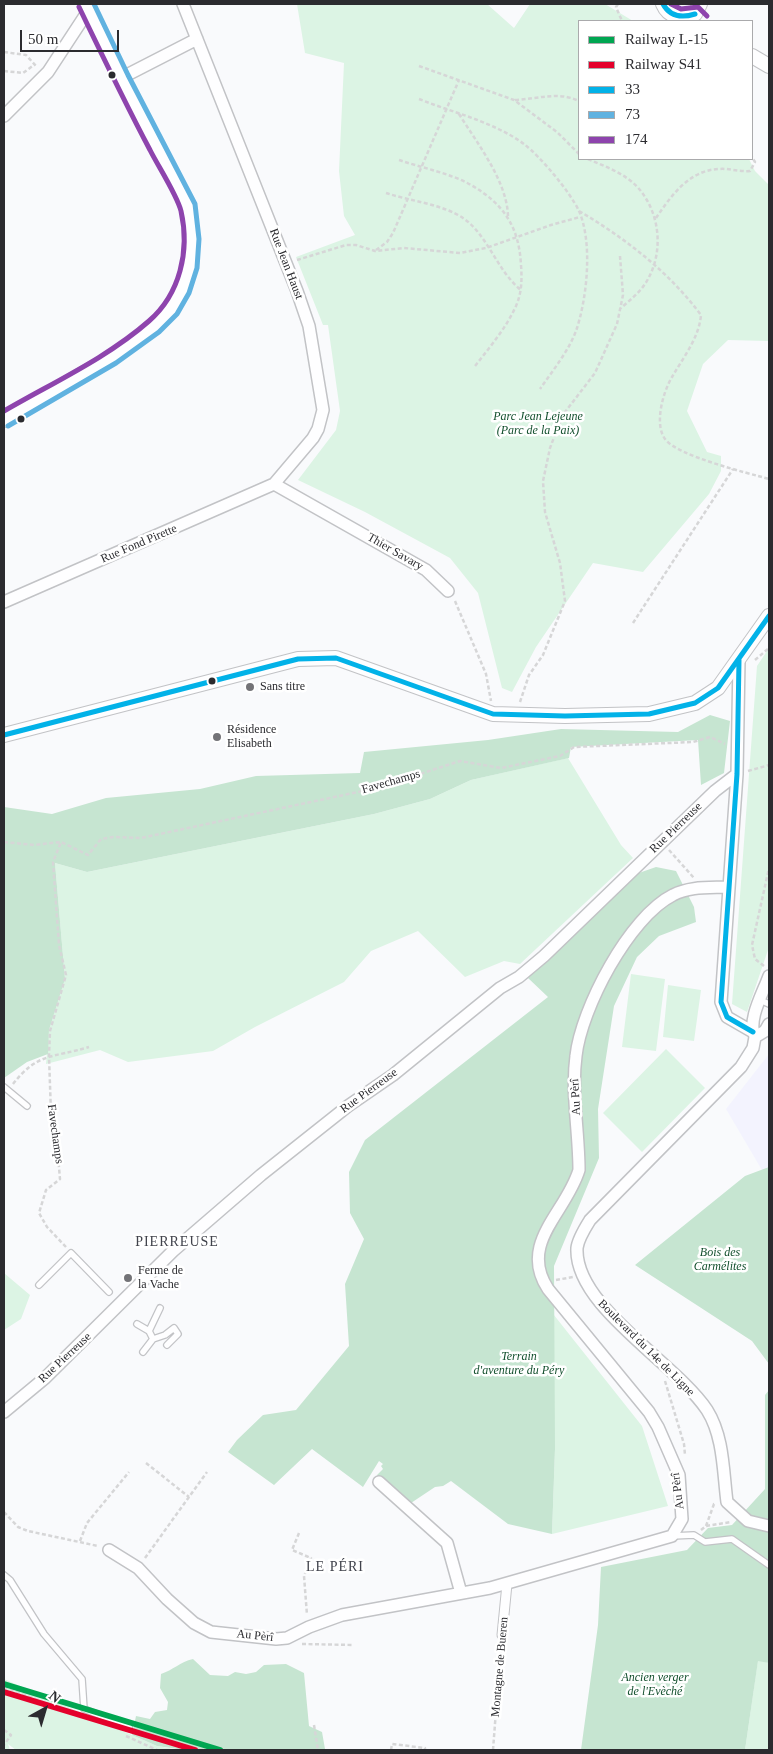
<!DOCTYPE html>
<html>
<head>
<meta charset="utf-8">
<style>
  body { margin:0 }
  #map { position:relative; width:773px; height:1754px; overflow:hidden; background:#f9fafc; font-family:"Times New Roman",serif }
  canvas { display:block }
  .frame { position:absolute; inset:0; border:5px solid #2b2b2f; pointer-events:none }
  .legend { position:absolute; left:578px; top:20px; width:175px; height:140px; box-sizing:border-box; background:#fff; border:1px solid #aaaaac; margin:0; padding:6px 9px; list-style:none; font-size:15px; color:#2b2b2f }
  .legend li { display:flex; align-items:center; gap:10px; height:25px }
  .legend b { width:25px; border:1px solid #aaaaac }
  .north { position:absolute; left:20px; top:1684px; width:50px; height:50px; -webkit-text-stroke:4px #fff; paint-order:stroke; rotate:39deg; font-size:14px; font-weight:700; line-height:20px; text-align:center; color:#2b2b2f }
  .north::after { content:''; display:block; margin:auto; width:18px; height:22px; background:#2b2b2f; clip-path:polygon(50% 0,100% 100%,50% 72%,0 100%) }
  .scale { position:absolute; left:20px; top:30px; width:99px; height:22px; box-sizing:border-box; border:2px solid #2b2b2f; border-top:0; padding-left:6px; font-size:15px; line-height:18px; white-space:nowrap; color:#2b2b2f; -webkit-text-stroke:4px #fff; paint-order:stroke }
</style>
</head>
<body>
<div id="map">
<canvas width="773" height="1754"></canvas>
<div class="frame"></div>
<ul class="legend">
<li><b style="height:6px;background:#00a651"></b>Railway L-15</li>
<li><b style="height:6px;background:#e4002b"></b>Railway S41</li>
<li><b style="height:6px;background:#02b2e8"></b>33</li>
<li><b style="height:6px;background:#60b2e0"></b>73</li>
<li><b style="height:6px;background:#8e44ad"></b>174</li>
</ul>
<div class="north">N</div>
<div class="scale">50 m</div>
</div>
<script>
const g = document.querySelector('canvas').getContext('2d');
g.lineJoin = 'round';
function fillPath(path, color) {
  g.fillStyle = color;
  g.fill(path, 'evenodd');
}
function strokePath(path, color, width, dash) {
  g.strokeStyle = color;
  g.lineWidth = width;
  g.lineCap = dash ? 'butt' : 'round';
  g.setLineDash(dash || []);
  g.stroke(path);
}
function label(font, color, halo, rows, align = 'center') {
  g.font = font + ' "Times New Roman",serif';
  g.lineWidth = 5;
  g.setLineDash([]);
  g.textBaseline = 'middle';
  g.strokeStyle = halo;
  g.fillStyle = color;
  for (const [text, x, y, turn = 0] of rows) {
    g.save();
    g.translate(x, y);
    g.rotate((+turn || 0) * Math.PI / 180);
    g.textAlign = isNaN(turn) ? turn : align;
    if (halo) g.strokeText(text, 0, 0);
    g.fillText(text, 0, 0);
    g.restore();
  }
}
fillPath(new Path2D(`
  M769,1054V1182L726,1109Z`), '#f3f3fe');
fillPath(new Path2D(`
  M297,4H487L514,28L530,4H605L633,21H579V159H749L755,171L769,185V341L728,340L703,364L687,411L707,452L721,456V471L709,494L643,572L593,563L536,647L512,692L502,688L478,593L450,558L365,512L298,480L336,430L340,411L328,325H323L296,257L355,235L344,216L339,171L344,63L305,53Z
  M769,648V947L747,1012L732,1004L757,666Z
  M568,758L621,845L633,858L520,964L504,961L465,977L418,931L371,951L344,982L255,1027L213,1051L128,1062L100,1050L46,1064L49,1030L65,979L55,863L87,872L374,814L430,799L471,780Z
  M631,974L665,979L656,1051L622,1047Z
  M668,985L701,990L694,1041L663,1037Z
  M666,1049L705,1088L642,1152L603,1113Z
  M4,1273L30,1295L21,1319L4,1330Z
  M542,1300L642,1426L668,1506L552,1534L555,1449Z
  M758,1660L769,1663V1750H745Z
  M4,1679L157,1746L180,1750H16L8,1744L10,1750H4Z`), '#dcf4e4');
fillPath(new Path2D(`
  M710,715L730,721L724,773L701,785L698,740L571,747L569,758L471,780L430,799L374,814L87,872L55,863L65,979L49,1030L48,1054L27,1062L4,1078V807L52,814L106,798L200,789L256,776L360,773L364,752L488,740L561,729L678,732Z
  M656,867L676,871L694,907L696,922L659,936L637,957L614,1006L598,1109L599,1158L554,1266L555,1449L552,1534L508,1524L451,1481L443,1486L435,1487L405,1507L378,1477L377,1475L383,1469L381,1466L383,1464L379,1461L363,1487L312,1449L274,1485L228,1452L237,1440L263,1415L296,1410L349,1346L345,1284L364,1239L350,1213L349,1172L365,1140L548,997L528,978L636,874Z
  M769,1167V1364L752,1341L635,1265L745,1176Z
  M769,1390V1663L758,1661L745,1750H581L598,1625L601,1567L687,1550L708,1528L732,1525L765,1489V1395Z
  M193,1659L210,1675L228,1676L235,1672L246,1674L256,1672L264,1665L286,1664L304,1673L309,1726L322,1732L325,1749L335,1750H185L157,1746L132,1735L136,1716L150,1719L155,1712L167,1710L168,1702L160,1688L161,1674C173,1670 180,1662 193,1659Z`), '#c6e5d1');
const service = new Path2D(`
  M760,1000L769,1004
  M4,1087L27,1106
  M39,1285L71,1253L109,1292
  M137,1324L149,1331L153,1339L165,1335L174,1328L178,1334L167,1345
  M149,1331L160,1308
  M143,1352L153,1339
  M672,1536L694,1535L705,1542L732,1539L769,1565
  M4,1575L10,1580L44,1634L82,1679L84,1709L129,1727`);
const pedestrian = new Path2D(`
  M502,1635L507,1584`);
const minor = new Path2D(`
  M121,78L197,39
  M4,116L48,72L88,11
  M274,484L426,570L448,591
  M4,602L274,484L313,438L318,429L323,410L309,326L297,291L183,4
  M739,660L737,774L721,1002L727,1017L753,1032
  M755,1037L753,1048L741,1067L590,1220C585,1228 578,1239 577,1248C574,1306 676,1363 707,1410C724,1437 723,1472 727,1502L748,1521L769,1526
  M755,1037C747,1020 763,993 769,976
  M755,1037L765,1031L769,1024
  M4,1412L45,1378L173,1251L261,1175L348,1106L393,1075L500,988L519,977L544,956L715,791L737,774
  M379,1482L447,1543L461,1593
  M109,1550L138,1568L167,1599L194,1623L211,1632L276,1639L287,1638L309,1627L342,1615L490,1588L672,1536L682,1519L679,1475L658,1427L649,1412L548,1289C518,1243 566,1213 579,1170C579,1132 571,1093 576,1056C581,1009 629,917 673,895C690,886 710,888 729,887`);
const tertiary = new Path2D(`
  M663,4C669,18 682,19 695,14L700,4
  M752,56L769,66
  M4,420C31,404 58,388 86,372C158,331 206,300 188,207L121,78L86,4
  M4,735L298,659L336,658L493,714L565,716L649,714L695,703L718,688L769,616`);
strokePath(service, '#c2c3c6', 8);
strokePath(pedestrian, '#c2c3c6', 11);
strokePath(minor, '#c2c3c6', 14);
strokePath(tertiary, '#c2c3c6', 16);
strokePath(new Path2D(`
  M618,4L616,7L622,21
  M4,52L26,55L36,66
  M419,66L514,100L557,132L579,154
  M4,71L23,73L34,65
  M419,99C454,113 494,122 524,144C541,157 570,192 579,211C593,243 587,299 576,331C568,352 553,370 540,389
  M515,100C538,99 558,91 579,101
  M459,114C477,143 507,181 508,216
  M588,159C606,167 627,174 640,190C661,216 664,255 645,284C639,293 630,300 621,308
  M399,160C422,168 450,173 471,185C504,204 519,227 521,265C522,279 522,292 516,306C506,328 490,347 475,366
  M386,193C410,201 442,204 463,218C488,235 497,271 521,290
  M579,211C625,238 669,272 701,315C699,338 683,358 672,377C663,392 654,424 665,439C677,456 748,473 769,479
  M656,218C671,196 689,170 719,169C729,168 739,172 750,171L755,162L752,157
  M376,250L387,242L393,233L459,80
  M297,260L346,245H356L375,251L404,248L460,253L486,248L551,225L580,217
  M455,601L486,674L491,701
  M633,623L733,469
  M755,660L769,648
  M520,702L529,675L543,655L565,601L560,563L545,512L543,481L550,448L562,416L595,373L617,324L623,295L620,256
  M748,771L769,765
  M4,842L34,845L61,842
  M669,850L694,878
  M764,966L755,959L752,945L769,868
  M13,1084C38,1052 53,1058 89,1047
  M66,1247L47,1227L39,1213L46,1190L60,1179L57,1144L51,1114L49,1056L50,1031L66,975L59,945L53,862L61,842L88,855L101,839L113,837L141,838L254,814L377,788L460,761L501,768L560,756L574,747L693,742L710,737L725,744
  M556,1280L573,1277
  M665,1381L684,1444L685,1455
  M146,1463L189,1497
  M4,1512L18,1527L28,1531L98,1546
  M706,1526L714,1504H716
  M701,1530L706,1526L731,1522
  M299,1533L292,1550L311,1558L304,1576L307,1615
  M80,1541L87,1523L129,1472
  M145,1558L207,1472
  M302,1644L354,1645
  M4,1687L77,1715
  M314,1725L318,1750
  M4,1730L11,1735L4,1745
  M126,1736L157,1750
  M391,1750L392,1744L425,1748V1750
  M493,1750L501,1645`), '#d6d6d7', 2.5, [4, 2.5]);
strokePath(service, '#fefeff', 5.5);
strokePath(pedestrian, '#fefeff', 9);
strokePath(minor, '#fefeff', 11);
strokePath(tertiary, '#fefeff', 14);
strokePath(new Path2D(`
  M663,4C670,17 682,18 695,14
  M739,660L737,774L721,1002L727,1017L753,1032
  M4,735L298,659L336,658L493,714L565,716L649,714L695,703L718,688L769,616`), '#02b2e8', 5);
strokePath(new Path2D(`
  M8,426L116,363L159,332L177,314L189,293L197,268L199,239L195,204L128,75L94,4`), '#60b2e0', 5);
strokePath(new Path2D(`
  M671,4L681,9L698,7L707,16
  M4,411C52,383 107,358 149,321C180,294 190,251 181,211C177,195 158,166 150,150C125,103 102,55 79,7`), '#8e44ad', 5);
strokePath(new Path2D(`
  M4,1684L220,1750`), '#00a651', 6);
strokePath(new Path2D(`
  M4,1692L195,1750`), '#e4002b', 6);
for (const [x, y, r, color] of [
  [112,75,4.5,"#2b2b2f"],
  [21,419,4.5,"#2b2b2f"],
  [212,681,4.5,"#2b2b2f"],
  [250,687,5,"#737377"],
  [217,737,5,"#737377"],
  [128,1278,5,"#737377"]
]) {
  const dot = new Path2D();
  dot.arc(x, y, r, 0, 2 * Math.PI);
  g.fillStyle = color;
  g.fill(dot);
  strokePath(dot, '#fff', 2);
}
label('12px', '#2b2b2f', '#fff', [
  ["Rue Jean Haust",286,264,69],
  ["Rue Fond Pirette",139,544,-23],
  ["Thier Savary",395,552,30],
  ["Favechamps",391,782,-16],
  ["Rue Pierreuse",676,828,-44],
  ["Rue Pierreuse",369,1091,-36],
  ["Au Pèrî",576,1097,-93],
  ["Favechamps",55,1134,82],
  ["Boulevard du 14e de Ligne",646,1348,45],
  ["Rue Pierreuse",65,1358,-43],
  ["Au Pèrî",678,1491,-97],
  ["Au Pèrî",255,1636,6],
  ["Montagne de Bueren",500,1667,-85]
]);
label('italic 12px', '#124f2d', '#fff', [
  ["Parc Jean Lejeune",538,417],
  ["(Parc de la Paix)",538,431],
  ["Bois des",720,1253],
  ["Carmélites",720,1267],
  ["Terrain",519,1357],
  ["d'aventure du Péry",519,1371],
  ["Ancien verger",655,1678],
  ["de l'Evèché",655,1692]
]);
label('12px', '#2b2b2f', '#fff', [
  ["Sans titre",260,687],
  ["Résidence",227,730],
  ["Elisabeth",227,744],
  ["Ferme de",138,1271],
  ["la Vache",138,1285]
], 'left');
g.letterSpacing = '1px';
label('14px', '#41434c', '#fff', [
  ["PIERREUSE",177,1242],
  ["LE PÉRI",335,1567]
]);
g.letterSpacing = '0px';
</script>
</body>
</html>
